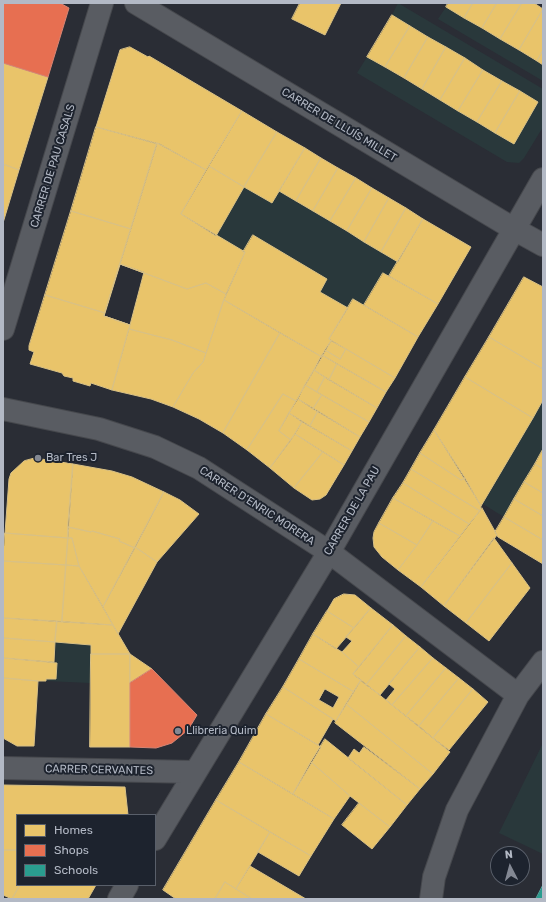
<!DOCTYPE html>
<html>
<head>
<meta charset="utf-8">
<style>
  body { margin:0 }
  #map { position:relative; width:546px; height:902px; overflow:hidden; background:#2a2d35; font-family:Rubik,sans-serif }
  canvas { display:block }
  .frame { position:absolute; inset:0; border:4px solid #b3b9c5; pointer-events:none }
  .legend { position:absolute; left:16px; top:814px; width:140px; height:72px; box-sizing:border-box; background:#1d232e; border:1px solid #595f6a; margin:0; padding:5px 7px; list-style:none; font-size:12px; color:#b3b9c5 }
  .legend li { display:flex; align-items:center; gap:8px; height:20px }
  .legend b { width:20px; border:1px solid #595f6a }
  .north { position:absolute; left:490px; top:846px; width:40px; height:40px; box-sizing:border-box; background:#1d232e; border:1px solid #595f6a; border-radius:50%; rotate:354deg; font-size:11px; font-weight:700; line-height:16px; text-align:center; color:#b3b9c5 }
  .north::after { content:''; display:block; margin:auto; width:14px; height:18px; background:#838893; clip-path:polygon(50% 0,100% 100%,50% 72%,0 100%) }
</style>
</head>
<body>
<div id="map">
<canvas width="546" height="902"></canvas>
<div class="frame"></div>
<ul class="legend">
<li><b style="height:11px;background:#e9c46a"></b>Homes</li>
<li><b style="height:11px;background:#e76f51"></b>Shops</li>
<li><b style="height:11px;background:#2a9d8f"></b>Schools</li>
</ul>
<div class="north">N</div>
</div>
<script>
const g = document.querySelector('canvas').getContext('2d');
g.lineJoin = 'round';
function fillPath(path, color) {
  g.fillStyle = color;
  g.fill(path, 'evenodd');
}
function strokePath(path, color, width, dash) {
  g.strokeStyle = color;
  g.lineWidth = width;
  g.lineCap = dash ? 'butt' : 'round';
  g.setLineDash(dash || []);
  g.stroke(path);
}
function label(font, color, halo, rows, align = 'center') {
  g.font = font + ' Rubik,sans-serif';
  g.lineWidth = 4;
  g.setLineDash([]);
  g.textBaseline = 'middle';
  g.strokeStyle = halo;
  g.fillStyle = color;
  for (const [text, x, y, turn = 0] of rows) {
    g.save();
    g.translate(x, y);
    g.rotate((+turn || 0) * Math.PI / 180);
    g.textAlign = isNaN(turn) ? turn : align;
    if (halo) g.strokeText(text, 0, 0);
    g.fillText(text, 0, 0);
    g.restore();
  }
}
fillPath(new Path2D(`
  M398,3L543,89V127L524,158L519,163L507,162L357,73L367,57L514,144L538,102L392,15Z
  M446,7L543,65V81L438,19Z
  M244,187L272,203L279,191L398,262L389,276L383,273L364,305L353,299L348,308L320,292L327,279L253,235L243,252L216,236Z
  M543,400V449L504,517L483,504Z
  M55,642L91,645L90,683L46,681V679H56Z
  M543,743V854L499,833Z`), '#29383b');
const homes = new Path2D(`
  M300,3H341L325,35L292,19Z
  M448,3H473L464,18L446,7Z
  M473,3H497L482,28L464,18Z
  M497,3H522L500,39L482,28Z
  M522,3H534L543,9L519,50L500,39Z
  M543,9V50L537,61L519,50Z
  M392,15L410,26L385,67L367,57Z
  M410,26L428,37L404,78L385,67Z
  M428,37L446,47L422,89L404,78Z
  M130,47L148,57L149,56L242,111L206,170L160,144L96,127L120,50Z
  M446,47L465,58L440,100L422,89Z
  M543,50V65L537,61Z
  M465,58L483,70L458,111L440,100Z
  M3,63L48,77L19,170L3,164Z
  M483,70L502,81L477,122L458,111Z
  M502,81L520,91L495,133L477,122Z
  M520,91L538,102L514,144L495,133Z
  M242,111L277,132L244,187L209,166Z
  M96,127L157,144L131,229L71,211Z
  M277,132L305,148L272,203L244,187Z
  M157,143L206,170L181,214L245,252L226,294L206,283L187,289L120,264Z
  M305,148L321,158L296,201L279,191Z
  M321,158L338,168L313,211L296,201Z
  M3,164L19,170L3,223Z
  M209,166L244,187L216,236L181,214Z
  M338,168L356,178L330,221L313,211Z
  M356,178L372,188L347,231L330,221Z
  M372,188L389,198L364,242L347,231Z
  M389,198L406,208L381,252L364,242Z
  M406,208L423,219L398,262L381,252Z
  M71,211L131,229L105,313L45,295Z
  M423,219L471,247L438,304L389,276Z
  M253,235L327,279L320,292L348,308L329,339L331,341L322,357L224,300L245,252H243Z
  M120,264L187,289L206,283L226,294L206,353L172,340L129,329L130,325L104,316Z
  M120,264L144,272L130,325L104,316Z
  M383,273L438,304L418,337L364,305Z
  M524,277L543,287V369L489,337Z
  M45,295L105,313L104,316L130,325L112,390L91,383L90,386L73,381V378L64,376L62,373L30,364L34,352L29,350V346Z
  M353,299L418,337L395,378L329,339Z
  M224,300L280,333L223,433L199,419L173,407L193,373L203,362Z
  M129,329L172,340L206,353L203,362L193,373L173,407L151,399L112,390Z
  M280,333L322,357L296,401L283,394L247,450L223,433Z
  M489,337L543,369V400L533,418L465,377Z
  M331,341L346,349L340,359L325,350Z
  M346,349L395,378L386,392L322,355L325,350L340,359Z
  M322,355L337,364L329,380L314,370Z
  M337,364L386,392L377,408L329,380Z
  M314,370L325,377L317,392L305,385Z
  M325,377L377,408L369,422L317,392Z
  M465,377L533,418L481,506L434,430Z
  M305,385L322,395L313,409L298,399Z
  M283,394L296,401L279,431L291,440L270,468L247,450Z
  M322,395L369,422L360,437L313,409Z
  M298,399L318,411L310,426L289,413Z
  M318,411L360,437L352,451L310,426Z
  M289,413L302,422L291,440L279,431Z
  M302,422L352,451L344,465L295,434Z
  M434,430L465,478L461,480L420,453Z
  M295,434L323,452L294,488L270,468Z
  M543,449V469L535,464Z
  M323,452L344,465L326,495L320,499L312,500L294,488Z
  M420,453L461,480L465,478L481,506L480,511L411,469Z
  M35,458L73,464L68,538L5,533L9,479L11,473L24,461Z
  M73,464L112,471L132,477L164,492L135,548L119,541L120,539L92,531L91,532L68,527Z
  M535,464L543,469V493L524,482Z
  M411,469L480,511L469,524L403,483Z
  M524,482L543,493V516L514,499Z
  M403,483L469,524L460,536L393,498Z
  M164,492L180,500L199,514L157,562L135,547Z
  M393,498L433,521L417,545L379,523Z
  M514,499L543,516V540L504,517Z
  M482,508L497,535L444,606L421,587Z
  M504,517L543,540V564L498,537L495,532Z
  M433,521L460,536L421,587L398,570L417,545Z
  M379,523L417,545L398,570L382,557L374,547L373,538L374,532Z
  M68,527L91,532L92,531L120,539L119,541L135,548L103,607L79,566L72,538H68Z
  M5,533L68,538L66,565L3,561Z
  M68,538H72L79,566L66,565Z
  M494,538L512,563L466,623L444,606Z
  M135,547L157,562L118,634L103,607Z
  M3,561L66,565L62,622L3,618Z
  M512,563L530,588L489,641L466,623Z
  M66,565L79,566L113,625L62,622Z
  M344,594L355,595L371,608L354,628L327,611L334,599Z
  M371,608L393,625L359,667L342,652L352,641L346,637Z
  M327,611L354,628L336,649L313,634Z
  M3,618L57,621L55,642L3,638Z
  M57,621L113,625L130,654H91V645L55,642Z
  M393,625L406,636L366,685L353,674Z
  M313,634L342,652L359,667L353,674L361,680L354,692L299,659Z
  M406,636L420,647L380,695L366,685Z
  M3,638L55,642L54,662L3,658Z
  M420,647L433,658L392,705L386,700L395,689L389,684Z
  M91,654H130V747H90Z
  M130,654L152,669L130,683Z
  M3,658L57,663L56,679H46V681H38L3,678Z
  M433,658L446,668L406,716L392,705Z
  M299,659L354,692L336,721L283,687ZM325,689L339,697L333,708L319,700Z
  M446,668L459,678L419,726L406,716Z
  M3,678L38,681L34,746H17L3,738Z
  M459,678L473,689L433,738L419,726Z
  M361,680L450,752L433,774L346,704Z
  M283,687L333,719L318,745L266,714Z
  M473,689L488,702L449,750L433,738Z
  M346,704L433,774L420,789L335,723Z
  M266,714L321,747L293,794L239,762Z
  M325,739L407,805L390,827L350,796L311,762Z
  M364,747L420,789L407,805L348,758L354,749L359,753Z
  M239,762L334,819L311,856L216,800Z
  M311,762L350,796L334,819L293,794Z
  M3,785L125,787L128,815H17V850H3Z
  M216,800L270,832L236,889L225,882L215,899H176L163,890Z
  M359,803L390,827L372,849L342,825Z
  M270,832L311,856L299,876L258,852Z
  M3,850H17V885H20L12,899L3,895Z
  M250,866L306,899H252L236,889Z
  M225,882L236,889L252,899H215Z
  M20,885H96L88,899H12Z`);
fillPath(homes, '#e9c46a');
strokePath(homes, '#d9c185', 1);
const shops = new Path2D(`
  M3,3H60L69,8L48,77L3,63Z
  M152,669L197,715L188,730L172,743L156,748L130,747V683Z`);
fillPath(shops, '#e76f51');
strokePath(shops, '#d78574', 1);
const schools = new Path2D(`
  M543,885V899H536Z`);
fillPath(schools, '#2a9d8f');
strokePath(schools, '#53a59f', 1);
const minor = new Path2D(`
  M136,3L514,229L543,245
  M3,329L102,3
  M3,409L99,429L155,447L199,468L329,552L518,695
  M3,768L195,772
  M155,839L329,552L543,179
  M119,899L127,885
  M431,899L434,877L457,810L518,695L543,662`);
strokePath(minor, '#46484d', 24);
strokePath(minor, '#595c62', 22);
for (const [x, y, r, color] of [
  [38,458,4,"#838893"],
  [178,731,4,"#838893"]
]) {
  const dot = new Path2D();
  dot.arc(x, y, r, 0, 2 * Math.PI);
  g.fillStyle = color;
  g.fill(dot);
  strokePath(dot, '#1d232e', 1.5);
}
label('11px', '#b3b9c5', '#1d232e', [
  ["CARRER DE LLUÍS MILLET",339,125,31],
  ["CARRER DE PAU CASALS",53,166,-73],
  ["CARRER D'ENRIC MORERA",257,506,33],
  ["CARRER DE LA PAU",352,511,-60],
  ["CARRER CERVANTES",99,770,1]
]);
label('11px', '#b3b9c5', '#1d232e', [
  ["Bar Tres J",46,458],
  ["Llibreria Quim",186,731]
], 'left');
</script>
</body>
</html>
